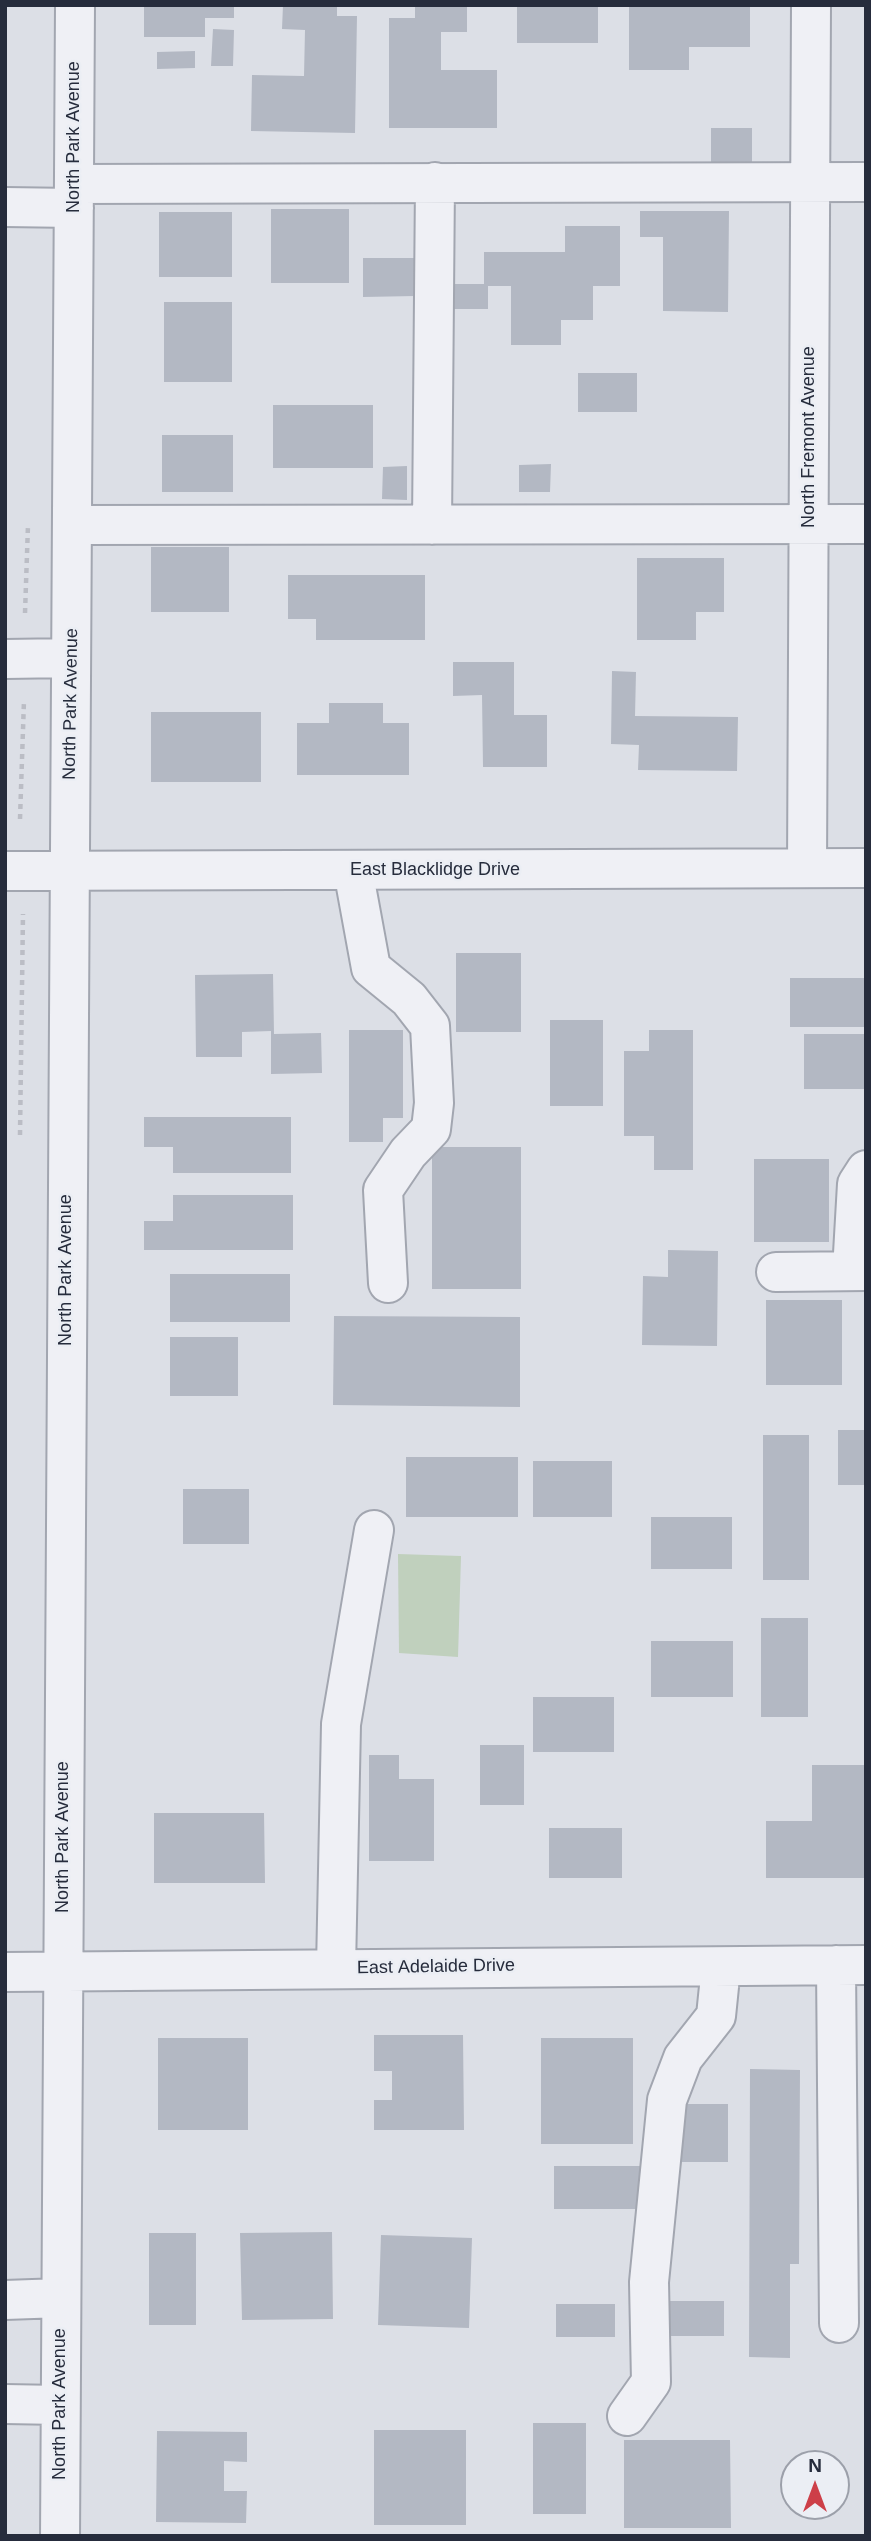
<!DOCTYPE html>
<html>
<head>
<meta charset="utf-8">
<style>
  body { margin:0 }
  #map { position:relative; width:871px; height:2541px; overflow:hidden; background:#dcdfe6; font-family:Helvetica,sans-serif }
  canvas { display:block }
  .frame { position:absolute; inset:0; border:7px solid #262c3c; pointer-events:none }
  .north { position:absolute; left:780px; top:2450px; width:70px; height:70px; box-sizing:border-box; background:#ebeef4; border:2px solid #9ca0aa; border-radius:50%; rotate:0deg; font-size:19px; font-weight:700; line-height:28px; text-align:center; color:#262c3c }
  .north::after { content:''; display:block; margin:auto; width:24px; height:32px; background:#cd3f48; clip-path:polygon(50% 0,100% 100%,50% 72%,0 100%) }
</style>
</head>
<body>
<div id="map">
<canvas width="871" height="2541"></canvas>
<div class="frame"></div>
<div class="north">N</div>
</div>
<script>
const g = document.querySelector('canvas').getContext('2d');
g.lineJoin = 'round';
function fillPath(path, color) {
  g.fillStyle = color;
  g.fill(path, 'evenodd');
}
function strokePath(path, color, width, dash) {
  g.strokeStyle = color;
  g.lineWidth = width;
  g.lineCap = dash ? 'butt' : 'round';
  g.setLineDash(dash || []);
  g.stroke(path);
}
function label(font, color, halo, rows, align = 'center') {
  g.font = font + ' Helvetica,sans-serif';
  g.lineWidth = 5;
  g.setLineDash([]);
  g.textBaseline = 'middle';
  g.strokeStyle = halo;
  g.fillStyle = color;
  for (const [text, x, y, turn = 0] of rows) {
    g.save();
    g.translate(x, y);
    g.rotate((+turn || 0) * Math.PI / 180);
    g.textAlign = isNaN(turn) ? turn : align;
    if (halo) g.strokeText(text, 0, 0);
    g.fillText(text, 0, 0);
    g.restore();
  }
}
fillPath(new Path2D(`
  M398,1554L461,1556L458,1657L399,1653Z`), '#c0d0bd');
fillPath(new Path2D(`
  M144,5H234V18H205V37H144Z
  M283,5H337V16H357L355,133L251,131L252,75L304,76L305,30L282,29Z
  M415,5H467V32H441V70H497V128H389V18H415Z
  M517,5H598V43H517Z
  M629,5H750V47H689V70H629Z
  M213,29L234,30L233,66H211Z
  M195,51V68L157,69V52Z
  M711,128H752V168H711Z
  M271,209H349V283H271Z
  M640,211H729L728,312L663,311V237H640Z
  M159,212H232V277H159Z
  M565,226H620V286H593V320H561V345H511V286H488V309H454L455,284H484V252H565Z
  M363,258H415V296L363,297Z
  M164,302H232V382H164Z
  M578,373H637V412H578Z
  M273,405H373V468H273Z
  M162,435H233V492H162Z
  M551,464L550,492H519V465Z
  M407,466V500L382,499L383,467Z
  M151,547H229V612H151Z
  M637,558H724V612H696V640H637Z
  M288,575H425V640H316V619H288Z
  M453,662H514V715H547V767H483L482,695L453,696Z
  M612,671L636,672L635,716L738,717L737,771L638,770L639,745L611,744Z
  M329,703H383V723H409V775H297V723H329Z
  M151,712H261V782H151Z
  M456,953H521V1032H456Z
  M273,974L274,1034L321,1033L322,1073L271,1074V1031L242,1032V1057H196L195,975Z
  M790,978H866V1027H790Z
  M550,1020H603V1106H550Z
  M349,1030H403V1118H383V1142H349Z
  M649,1030H693V1170H654V1136H624V1051H649Z
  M804,1034H866V1089H804Z
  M144,1117H291V1173H173V1147H144Z
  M432,1147H521V1289H432Z
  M754,1159H829V1242H754Z
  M173,1195H293V1250H144V1221H173Z
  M668,1250L718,1251L717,1346L642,1345L643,1276L668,1277Z
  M170,1274H290V1322H170Z
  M766,1300H842V1385H766Z
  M334,1316L520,1317V1407L333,1405Z
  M170,1337H238V1396H170Z
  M838,1430H866V1485H838Z
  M763,1435H809V1580H763Z
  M406,1457H518V1517H406Z
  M533,1461H612V1517H533Z
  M183,1489H249V1544H183Z
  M651,1517H732V1569H651Z
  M761,1618H808V1717H761Z
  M651,1641H733V1697H651Z
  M533,1697H614V1752H533Z
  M480,1745H524V1805H480Z
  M369,1755H399V1779H434V1861H369Z
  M812,1765H866V1878H766V1821H812Z
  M154,1813H264L265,1883H154Z
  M549,1828H622V1878H549Z
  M374,2035H463L464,2130H374V2100H392V2071H374Z
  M158,2038H248V2130H158Z
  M541,2038H633V2144H541Z
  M750,2069L800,2070L799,2264H790V2358L749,2357Z
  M679,2104H728V2162H679Z
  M554,2166H641V2209H554Z
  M332,2232L333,2319L242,2320L240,2233Z
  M149,2233H196V2325H149Z
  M381,2235L472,2238L469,2328L378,2325Z
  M668,2301H724V2336H668Z
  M556,2304H615V2337H556Z
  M533,2423H586V2514H533Z
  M374,2430H466V2525H374Z
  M157,2431L247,2432V2462L224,2461V2491H247L246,2523L156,2522Z
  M624,2440H730L731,2528H624Z`), '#b3b8c3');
const minor = new Path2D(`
  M74,184L866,182
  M5,207L74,208
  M73,525L866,524
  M432,525L435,182
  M5,659L71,658
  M807,868L811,5
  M353,870L371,968L409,999L430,1026L434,1103L431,1129L408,1153L383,1190L388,1283
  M5,871L866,868
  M852,1271L857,1184L866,1170
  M776,1272L866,1271
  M836,1965L839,2323
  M336,1968L341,1724L374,1530
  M5,1972L866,1965
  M5,2300L61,2298
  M5,2404L60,2405
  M627,2416L651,2382L649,2282L667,2100L683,2058L716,2016L721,1967
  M60,2536L75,5`);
strokePath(minor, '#a2a6b0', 42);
strokePath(new Path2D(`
  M25,613L28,525
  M20,819L24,700
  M20,1135L23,914`), '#bbbdc5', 4.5, [5, 5]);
strokePath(minor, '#eff0f5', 38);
label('18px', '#262c3c', '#ebeef4', [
  ["North Park Avenue",74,137,-90],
  ["North Fremont Avenue",809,437,-90],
  ["North Park Avenue",71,704,-89],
  ["East Blacklidge Drive",435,870],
  ["North Park Avenue",66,1270,-90],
  ["North Park Avenue",63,1837,-90],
  ["East Adelaide Drive",436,1967,-1],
  ["North Park Avenue",60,2404,-90]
]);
</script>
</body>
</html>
